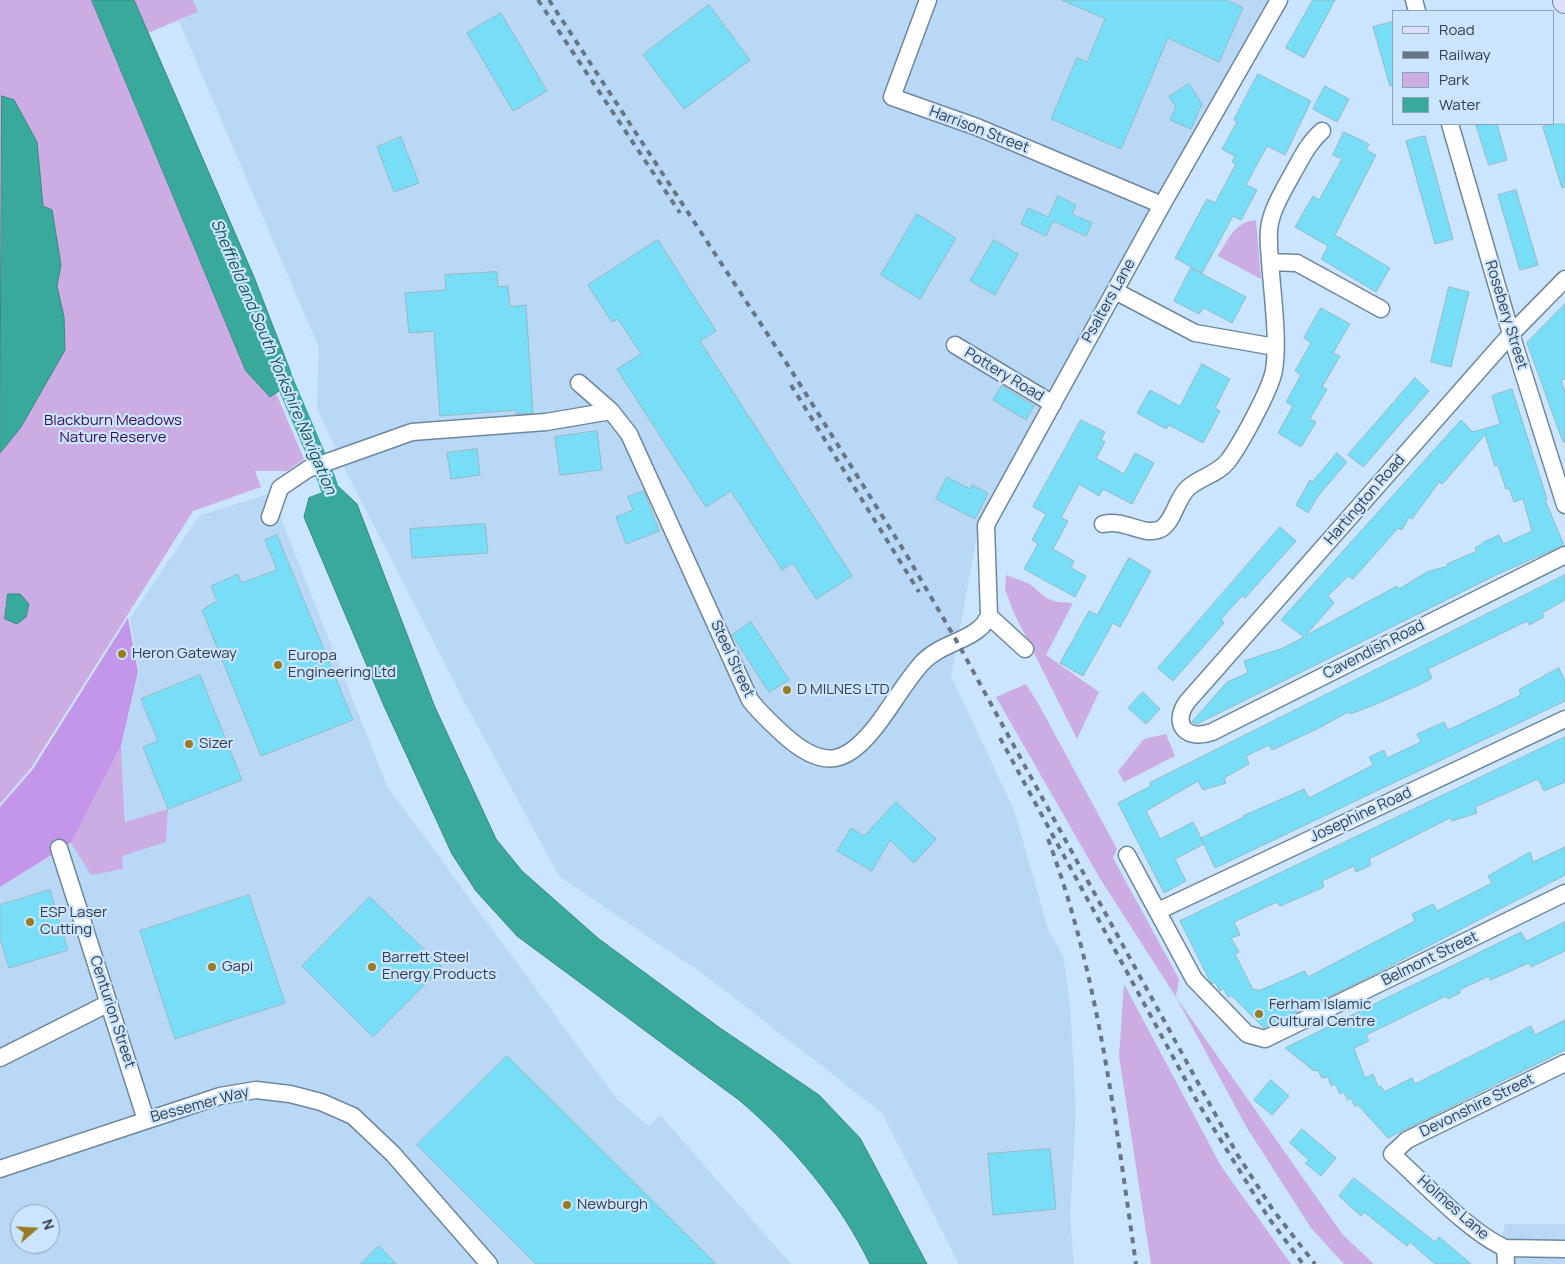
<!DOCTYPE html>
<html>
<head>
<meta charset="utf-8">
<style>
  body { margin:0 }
  #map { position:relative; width:1565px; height:1264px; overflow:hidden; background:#cbe5fe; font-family:Manrope,sans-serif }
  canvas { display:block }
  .legend { position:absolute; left:1392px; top:10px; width:162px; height:115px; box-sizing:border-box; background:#cbe5fe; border:1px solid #8ea2b5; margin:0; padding:6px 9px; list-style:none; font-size:15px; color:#333d47 }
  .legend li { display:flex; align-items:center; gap:10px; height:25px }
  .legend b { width:25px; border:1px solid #8ea2b5 }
  .north { position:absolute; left:10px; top:1204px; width:50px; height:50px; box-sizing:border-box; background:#cbe5fe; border:1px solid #8ea2b5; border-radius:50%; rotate:71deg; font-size:14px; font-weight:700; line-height:20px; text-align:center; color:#333d47 }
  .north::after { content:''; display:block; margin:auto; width:18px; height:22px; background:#987c24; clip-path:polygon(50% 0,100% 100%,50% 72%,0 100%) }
</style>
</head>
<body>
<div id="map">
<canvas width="1565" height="1264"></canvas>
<ul class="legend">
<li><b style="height:6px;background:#dde0fd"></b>Road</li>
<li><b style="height:6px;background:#667685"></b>Railway</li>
<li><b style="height:14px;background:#cbade4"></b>Park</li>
<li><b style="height:14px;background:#39a99c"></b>Water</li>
</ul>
<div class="north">N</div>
</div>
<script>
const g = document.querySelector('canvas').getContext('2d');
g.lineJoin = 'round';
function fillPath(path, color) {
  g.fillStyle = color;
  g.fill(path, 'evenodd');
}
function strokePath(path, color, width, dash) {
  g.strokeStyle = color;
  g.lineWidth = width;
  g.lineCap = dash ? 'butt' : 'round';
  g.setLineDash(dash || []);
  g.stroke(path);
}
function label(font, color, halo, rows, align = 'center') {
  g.font = font + ' Manrope,sans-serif';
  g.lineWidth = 4.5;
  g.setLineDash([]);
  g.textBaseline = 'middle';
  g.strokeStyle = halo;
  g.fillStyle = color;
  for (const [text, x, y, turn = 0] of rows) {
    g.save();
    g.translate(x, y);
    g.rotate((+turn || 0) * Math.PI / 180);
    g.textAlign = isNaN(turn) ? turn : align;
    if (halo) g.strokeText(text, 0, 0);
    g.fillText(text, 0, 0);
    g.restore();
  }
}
fillPath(new Path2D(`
  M193,0H1269L978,531L951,676L1014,810L1049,932L1063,955L1070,1004L1076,1113L1070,1216L1074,1264H959L882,1113L706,976L559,876L465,703L346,471L317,408L319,348L179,21L198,12Z
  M268,494L282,521L387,786L616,1098L649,1126L660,1115L791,1264H0V887L70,845L126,821L121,746L139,672L130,618L199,516ZM20,1214H50V1244H20Z
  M1505,1224H1565V1264H1500L1497,1257Z`), '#b8d8f5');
fillPath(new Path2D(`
  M0,0H92L246,371L269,396L276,393L304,459L287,471H255L261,487L193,511L31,768L0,804Z
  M134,0H193L198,12L148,33Z
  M1256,220L1261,279L1218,256C1228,239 1235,222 1256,220Z
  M1006,575L1030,584L1046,598L1057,602L1073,603L1046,655L1099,692L1077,739L1013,611L1005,589Z
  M1026,684L1039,705L1117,849L1113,858L1179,979L1176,997L1343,1235L1374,1264H1344L1311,1228L1247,1128L1176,997L1099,877L996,697Z
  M1166,734L1175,756L1124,782L1118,771L1144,739Z
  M121,746L125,822L168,809L166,842L122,856L123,869L91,875L71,843Z
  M1124,984L1221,1166L1291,1264H1151L1119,1056Z`), '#cbade4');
fillPath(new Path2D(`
  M128,618L138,672L121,746L71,843L0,887V807L33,769Z`), '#c496e9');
const water = new Path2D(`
  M92,0H134L254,277L291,373L285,387L270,397L246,371Z
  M2,96L14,100L37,142L43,206L52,210L61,265L57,286L64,317L65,350L21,427L0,453Z
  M339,487L357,504L434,705L496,839L522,871L599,939L720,1028L819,1095L860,1138L927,1264H870C840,1202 792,1145 739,1100L517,936L476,891L452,854L384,706L304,517L309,498Z
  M8,594H20L29,604L26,617L17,624L5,619Z`);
fillPath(water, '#39a99c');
strokePath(water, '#378982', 1);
strokePath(new Path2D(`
  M277,363L326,478L338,513`), '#39a99c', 18);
const building = new Path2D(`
  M1062,0H1227L1243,8L1219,62L1168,38L1121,149L1051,119L1077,58L1087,62L1105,19Z
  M1313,0H1335L1304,58L1286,48Z
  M709,5L750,60L684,109L643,55Z
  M501,13L547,91L513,111L467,33Z
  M1392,22L1394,29V85L1390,86L1373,27Z
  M1258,74L1311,101L1285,155L1267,146L1246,185L1257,190L1241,220L1233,216L1202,273L1175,258L1207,199L1215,203L1236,164L1232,162L1235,156L1222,149L1237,122L1234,120Z
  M1189,84L1202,104L1191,129L1170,120L1176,107L1169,97Z
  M1325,86L1349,99L1337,122L1313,109Z
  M1476,124H1497L1507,160L1489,165Z
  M1552,124H1565V187L1562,188L1543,127Z
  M1344,132L1369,144L1366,150L1376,155L1335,235L1390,268L1376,292L1321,259L1328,246L1295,227L1313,196L1319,200L1342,159L1333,155Z
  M1425,136L1453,239L1435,244L1406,141Z
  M401,137L419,183L394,192L377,147Z
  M1516,190L1538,265L1520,270L1498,195Z
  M1058,196L1076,205L1072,214L1092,223L1086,236L1053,221L1046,236L1021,224L1028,208L1048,217Z
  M917,214L956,238L920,299L881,275Z
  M658,240L716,331L700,341L852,576L816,599L793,563L782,570L731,491L706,507L617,369L641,354L618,319L612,322L588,285Z
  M994,240L1018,254L995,295L970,281Z
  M1191,268L1246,297L1232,323L1204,308L1199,314L1174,301Z
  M497,272L498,287L508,286L510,307L526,305L533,413L516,414V410L440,416L434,331L409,333L405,293L446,290L445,275Z
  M1449,287L1469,292L1451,367L1431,362Z
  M1565,304V379L1561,380L1565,392V442H1563L1527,343Z
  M1321,308L1350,324L1333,353L1340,356L1322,387L1327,389L1310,419L1316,422L1301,447L1278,433L1293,406L1286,402L1301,375L1295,371L1311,343L1304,338Z
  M1202,364L1230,379L1215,408L1220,411L1203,443L1169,425L1166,429L1137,413L1150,390L1180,406Z
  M1415,378L1429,391L1363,467L1348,455Z
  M1002,386L1034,406L1026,420L993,400Z
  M1512,389L1547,499L1545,500L1564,545L1496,575L1197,724L1192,722L1227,682L1248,673L1244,661L1283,648L1304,637L1281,620L1461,420L1473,432L1500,424L1492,396ZM1485,435L1495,466L1498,465L1506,489L1509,488L1514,502L1523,499L1532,531L1503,544L1499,535L1486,541L1475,548L1477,551L1447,564L1448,566L1427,572L1399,589L1397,586L1305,636L1334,603L1328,596L1348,576L1353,579L1398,528L1402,530L1409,517L1412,519L1439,482L1442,484Z
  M1081,420L1105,432L1101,440L1105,442L1096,458L1124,474L1135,453L1154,463L1132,504L1103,489L1099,496L1079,484L1061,518L1068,521L1053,549L1074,561L1071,568L1086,576L1075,597L1024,569L1038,544L1032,540L1046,514L1033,507Z
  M597,431L602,470L560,475L555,437Z
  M477,449L480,475L451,479L447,453Z
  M1337,453L1347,462L1318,496L1308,513L1296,505L1310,480L1312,482Z
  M947,477L970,489L972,485L988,493L975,519L936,499Z
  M644,491L659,531L626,544L616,517L633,510L628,497Z
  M485,524L488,553L412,558L410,529Z
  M1280,527L1296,541L1245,598L1242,596L1221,619L1224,623L1173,681L1158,668Z
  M277,535L353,720L261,756L202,610L217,601L211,586L238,574L241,583L277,570L265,540Z
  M1129,558L1151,571L1120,627L1113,623L1083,676L1060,663L1089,611L1097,615Z
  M1565,575V600L1542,613L1544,617L1529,625L1527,621L1428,669L1432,678L1419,685L1374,705L1350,714L1348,712L1319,728L1272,750L1269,745L1246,756L1249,764L1224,778L1226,783L1203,790L1198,781L1146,811L1160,839L1193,822L1204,844L1175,859L1186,881L1164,893L1118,803L1151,786L1150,783Z
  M751,622L789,680L769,692L732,635Z
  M1559,668L1565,681V701L1215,868L1201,838L1244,817L1243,816L1304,789L1309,798L1373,765L1369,757L1384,750L1387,758L1421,742L1417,734L1444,722L1448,730L1521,695L1519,690Z
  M200,675L242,780L168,809L143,747L158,741L141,699Z
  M1143,692L1160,709L1146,724L1128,708Z
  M1565,737V782L1544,791L1538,779L1475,807L1477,813L1452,821L1450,818L1369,859L1371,865L1356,872L1354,866L1322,881L1324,887L1280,906L1277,902L1234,922L1240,935L1231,938L1239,952L1235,954L1253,990L1256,989L1258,991L1305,971L1308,977L1415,921L1412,914L1433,904L1437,911L1492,883L1488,876L1530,852L1533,862L1565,847V875L1365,979L1264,1028L1232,996L1228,997L1224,989L1220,991L1215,982L1212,984L1210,981L1180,921Z
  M896,802L936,839L914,863L890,840L872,871L837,851L851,828L864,836Z
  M50,890L68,950L9,968L0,938V905Z
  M249,895L285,1003L175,1039L140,931Z
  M370,897L442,967L373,1037L302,966Z
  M1565,922V951L1531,967L1529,963L1490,980L1489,976L1459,990L1460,993L1448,999L1446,996L1366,1035L1369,1041L1354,1048L1365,1078L1373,1074L1378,1087L1381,1086L1384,1092L1412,1078L1415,1084L1531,1026L1535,1035L1565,1020V1050L1388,1138L1358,1105L1355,1106L1351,1098L1348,1100L1344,1092L1340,1094L1335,1084L1331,1086L1328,1077L1322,1078L1318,1070L1314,1071L1285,1048L1521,932L1526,941Z
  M507,1056L716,1264H536L417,1145Z
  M1271,1080L1289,1096L1272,1115L1254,1100Z
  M1302,1129L1336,1158L1321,1176L1305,1163L1309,1160L1290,1143Z
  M1050,1149L1056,1209L993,1215L988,1154Z
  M1354,1178L1435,1242L1439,1237L1471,1264H1435L1410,1242L1407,1246L1364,1212L1361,1216L1339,1196Z
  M379,1246L396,1264H361Z`);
fillPath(building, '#78def7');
strokePath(building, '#94bac4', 1);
const street = new Path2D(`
  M928,0L892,97L977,127L1162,205
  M1414,0L1417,11
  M1450,124L1511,334L1565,505
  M1270,262L1297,263L1381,309
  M1565,279L1511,334L1187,702C1171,725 1187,741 1212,732L1565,555
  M1115,291L1195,333L1275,347
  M955,345L1053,404
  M579,383L611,411L629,434L750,700C760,713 772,724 784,735C825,772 848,764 880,721C894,702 906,681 922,663C940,644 965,642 980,628C984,625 987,619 989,616
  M270,517L280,488L308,469L412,432L546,422L611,411
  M1103,524C1126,519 1139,535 1158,530C1173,526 1176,498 1188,488C1200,477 1218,474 1228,461C1240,445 1271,389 1274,370C1279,339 1272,293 1270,260C1269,247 1267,232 1271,219C1275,203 1286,186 1294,171C1302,157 1309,142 1322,131
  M989,616L986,525L1162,205L1279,0
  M989,616L1025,649
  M59,848L146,1120
  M1127,855L1194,979L1247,1034L1265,1039L1565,893
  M1158,911L1565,719
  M0,1058L109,1003
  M0,1169L220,1096L256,1090L290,1094L321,1102L353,1116L393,1154L489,1264
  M1505,1248L1565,1249
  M1506,1264L1505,1248C1469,1232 1423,1182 1392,1154L1407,1140L1565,1063`);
const secondary = new Path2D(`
  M1565,0V1`);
strokePath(street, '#6f879d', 19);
strokePath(secondary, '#6f879d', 26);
strokePath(street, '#fff', 16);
strokePath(secondary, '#dde0fd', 24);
strokePath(new Path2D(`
  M538,0L680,213
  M549,0L791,370L906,554L956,640L1237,1154L1273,1210L1315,1264
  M791,385L919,592
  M1000,738L1198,1103L1268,1217L1303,1264
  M1048,839C1099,976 1115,1120 1136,1264`), '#667685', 4, [6, 6]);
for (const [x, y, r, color] of [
  [122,654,5,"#987c24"],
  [278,665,5,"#987c24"],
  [787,690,5,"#987c24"],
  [189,744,5,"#987c24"],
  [30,922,5,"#987c24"],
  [212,967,5,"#987c24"],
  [372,967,5,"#987c24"],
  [1259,1014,5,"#987c24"],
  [567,1205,5,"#987c24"]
]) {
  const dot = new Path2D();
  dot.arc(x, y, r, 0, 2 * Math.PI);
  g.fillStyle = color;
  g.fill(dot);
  strokePath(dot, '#cbe5fe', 2);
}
label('15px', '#333d47', '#cbe5fe', [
  ["Harrison Street",979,130,21],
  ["Psalters Lane",1109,301,-61],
  ["Rosebery Street",1506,315,73],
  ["Pottery Road",1004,375,31],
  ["Hartington Road",1365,500,-49],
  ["Cavendish Road",1374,650,-27],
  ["Steel Street",732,659,65],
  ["Josephine Road",1361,815,-25],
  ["Belmont Street",1430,959,-26],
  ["Centurion Street",112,1012,72],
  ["Bessemer Way",200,1105,-15],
  ["Devonshire Street",1477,1106,-26],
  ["Holmes Lane",1453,1208,41]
]);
label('15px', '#3c0d57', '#cbe5fe', [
  ["Blackburn Meadows",113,421],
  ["Nature Reserve",113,438]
]);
label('15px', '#333d47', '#cbe5fe', [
  ["Heron Gateway",132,654],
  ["Europa",288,656],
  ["Engineering Ltd",288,673],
  ["D MILNES LTD",797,690],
  ["Sizer",199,744],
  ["ESP Laser",40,913],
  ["Cutting",40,930],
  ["Barrett Steel",382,958],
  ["Energy Products",382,975],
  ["Gapi",222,967],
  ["Ferham Islamic",1269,1005],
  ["Cultural Centre",1269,1022],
  ["Newburgh",577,1205]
], 'left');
label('italic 16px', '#14534c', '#cbe5fe', [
  ["Sheffield and South Yorkshire Navigation",273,357,67]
]);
</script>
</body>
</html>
